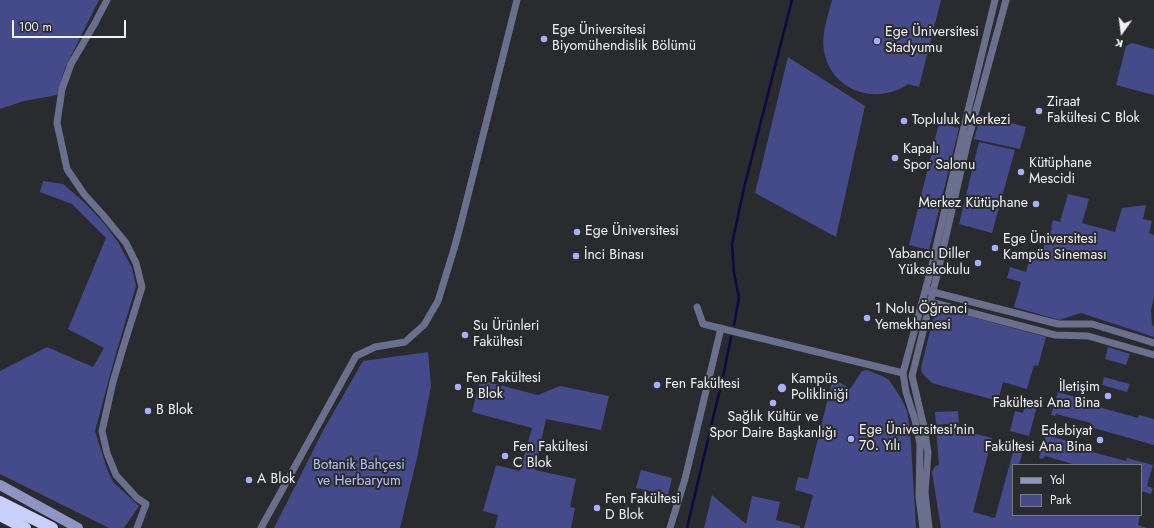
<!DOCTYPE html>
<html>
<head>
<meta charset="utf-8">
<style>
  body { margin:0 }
  #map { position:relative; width:1154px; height:528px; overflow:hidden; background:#2a2b2e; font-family:Jost,sans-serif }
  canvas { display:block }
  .legend { position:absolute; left:1012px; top:464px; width:130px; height:52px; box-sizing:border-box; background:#2a2b2e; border:1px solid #7a7b7e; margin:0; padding:5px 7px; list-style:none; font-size:12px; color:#f3f3f6 }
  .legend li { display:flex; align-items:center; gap:8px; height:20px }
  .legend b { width:20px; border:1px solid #7a7b7e }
  .north { position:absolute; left:1102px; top:12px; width:40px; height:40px; -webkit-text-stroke:3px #2a2b2e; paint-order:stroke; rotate:194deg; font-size:11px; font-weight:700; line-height:16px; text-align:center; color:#f3f3f6 }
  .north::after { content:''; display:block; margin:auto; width:14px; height:18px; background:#f3f3f6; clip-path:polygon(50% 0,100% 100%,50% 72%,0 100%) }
  .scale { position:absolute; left:12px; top:20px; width:114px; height:18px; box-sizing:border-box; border:2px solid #f3f3f6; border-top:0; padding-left:5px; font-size:12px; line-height:14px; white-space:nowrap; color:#f3f3f6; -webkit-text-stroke:3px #2a2b2e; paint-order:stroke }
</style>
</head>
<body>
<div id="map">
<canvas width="1154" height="528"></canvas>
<ul class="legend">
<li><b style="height:5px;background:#8e95c5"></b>Yol</li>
<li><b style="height:11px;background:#454a8a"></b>Park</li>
</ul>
<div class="north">K</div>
<div class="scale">100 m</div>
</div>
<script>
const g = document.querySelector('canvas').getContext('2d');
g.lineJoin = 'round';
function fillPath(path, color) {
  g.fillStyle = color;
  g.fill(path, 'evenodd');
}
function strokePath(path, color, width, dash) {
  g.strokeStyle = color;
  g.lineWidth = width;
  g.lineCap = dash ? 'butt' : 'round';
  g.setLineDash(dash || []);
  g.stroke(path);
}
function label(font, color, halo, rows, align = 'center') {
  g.font = font + ' Jost,sans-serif';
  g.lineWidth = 4;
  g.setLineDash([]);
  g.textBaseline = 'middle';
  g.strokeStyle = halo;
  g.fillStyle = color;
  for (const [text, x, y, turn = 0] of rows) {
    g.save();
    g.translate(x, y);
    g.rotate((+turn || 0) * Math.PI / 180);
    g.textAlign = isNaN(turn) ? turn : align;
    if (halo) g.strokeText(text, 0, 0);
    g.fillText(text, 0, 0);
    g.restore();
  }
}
fillPath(new Path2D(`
  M0,0H99L65,68L57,95L24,101L0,109Z
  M832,0H941L919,87L908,84C876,106 831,91 824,51C821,34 828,16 832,0Z
  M1132,43L1154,49V95L1116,85L1126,46Z
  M788,57L865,106L836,237L755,193Z
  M981,115L1026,127L1020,149L974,139Z
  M939,123L959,128L929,250L909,245Z
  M979,142L1015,150L992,233L959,224Z
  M43,181L63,184L84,202L102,221L118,242L132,268L136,286L116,353L95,431L107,469L113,482L139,506L124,528H109L0,474V371L47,347L93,367L104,348L68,329L106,238L72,204L40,192Z
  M1068,194L1089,199L1082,223L1115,232L1122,208L1146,205L1143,219L1152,221L1149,233L1154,235V296L1151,311L1152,324L1154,327V337L1081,313L1059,320L1014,307L1021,282L1007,278L1010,267L1026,272L1032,251L1042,253L1044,245H1047L1052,228L1051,227L1053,220L1060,222Z
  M943,309L1046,337L1038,366L1034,365L1027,389L1003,382L998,401L932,383L922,373L921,368L933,319C935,315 937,310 943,309Z
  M1108,347L1130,354L1126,365L1105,359Z
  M428,352L431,386L417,458L400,528H274L324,429L363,361Z
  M867,370L882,376L889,380L901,398L907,411L910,428L916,528H804L813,495L795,490L798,477L808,479L833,378L850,389L862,371Z
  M1104,377L1130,384L1127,392L1102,385Z
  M480,380L538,395L560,386L609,396L601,430L546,419L535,470L576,479L570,507L575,508L571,528H495L498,515L483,511L496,465L520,471L532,428L472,412Z
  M1058,392L1095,403V406L1138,418L1139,415L1154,419V445L1090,427L1091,423L1056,414L1055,416L1051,415Z
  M1026,403L1037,406L1029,436L1010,431L1015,411L1023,413Z
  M958,411L959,423L936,425L935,412Z
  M956,426L957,429L992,438L973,512L995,518L1016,441L1008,438L1025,443L1019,465H1013V515H1140L1138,525L1147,528H941L932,472C934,467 935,466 939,465L936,428Z
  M1046,435L1082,445L1081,449L1126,461L1127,458L1153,465L1147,486L1153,488L1151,494L1141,491V465H1076L1045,456L1043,459L1039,458Z
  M641,470L672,478L668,495L636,488Z
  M712,495L746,524L752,496L780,502L776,520L800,526V528H704Z`), '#454a8a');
strokePath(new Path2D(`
  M734,325L739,297L734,273L732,244L744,188L792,0
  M687,528L724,372L731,337`), '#100744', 2.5);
strokePath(new Path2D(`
  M107,0L95,23L71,64L62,89L57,123L67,169L84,194L103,215L126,243L136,263L142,287L123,348L113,382L102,431L107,453L116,475L137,498L146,504L137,528
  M929,291L1058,324H1092L1154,343
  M927,301L1055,335L1088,336L1154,355
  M697,307L703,324L903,373
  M261,528L356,356L375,347L405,342L424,325L438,301L454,249L460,227L517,0
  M670,528L685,479L721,328
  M923,528L919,497L920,444L915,420L906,392L903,373L931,269L965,123L995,0
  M929,528L925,492L928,453L924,427L912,376L938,271L968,140L1006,0`), '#6a6f8d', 7);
strokePath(new Path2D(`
  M0,485L78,528`), '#8e95c5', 10);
strokePath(new Path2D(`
  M0,502L52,528
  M0,515L25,528`), '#c9d0fd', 12);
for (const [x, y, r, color] of [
  [544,39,4,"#a7b1fc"],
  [877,41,4,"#a7b1fc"],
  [1039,111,4,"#a7b1fc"],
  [904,121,4,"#a7b1fc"],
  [895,158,4,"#a7b1fc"],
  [1021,172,4,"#a7b1fc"],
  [1036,204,4,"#a7b1fc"],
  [577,232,4,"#a7b1fc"],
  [995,248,4,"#a7b1fc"],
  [576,256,4,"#a7b1fc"],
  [978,263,4,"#a7b1fc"],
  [867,318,4,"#a7b1fc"],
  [465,335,4,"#a7b1fc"],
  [657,385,4,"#a7b1fc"],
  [458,387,4,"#a7b1fc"],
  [782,388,5,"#a7b1fc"],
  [1108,396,4,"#a7b1fc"],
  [773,403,4,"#a7b1fc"],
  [148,411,4,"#a7b1fc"],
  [851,439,4,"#a7b1fc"],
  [1100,440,4,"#a7b1fc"],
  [505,456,4,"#a7b1fc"],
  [249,480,4,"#a7b1fc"],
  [597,508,4,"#a7b1fc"]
]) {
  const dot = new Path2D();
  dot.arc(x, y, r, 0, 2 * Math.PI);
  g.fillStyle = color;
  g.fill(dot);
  strokePath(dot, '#2a2b2e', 1.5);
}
label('14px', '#f3f3f6', '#2a2b2e', [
  ["Ege Üniversitesi",552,31],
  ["Biyomühendislik Bölümü",552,47],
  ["Ege Üniversitesi",885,33],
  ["Stadyumu",885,49],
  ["Ziraat",1047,103],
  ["Fakültesi C Blok",1047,119],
  ["Topluluk Merkezi",912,121],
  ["Kapalı",903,150],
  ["Spor Salonu",903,166],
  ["Kütüphane",1029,164],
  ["Mescidi",1029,180],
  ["Merkez Kütüphane",1028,204,"right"],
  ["Ege Üniversitesi",585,232],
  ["Ege Üniversitesi",1003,240],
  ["Kampüs Sineması",1003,256],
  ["Yabancı Diller",970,255,"right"],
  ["Yüksekokulu",970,271,"right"],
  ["İnci Binası",584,256],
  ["1 Nolu Öğrenci",875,310],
  ["Yemekhanesi",875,326],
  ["Su Ürünleri",473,327],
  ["Fakültesi",473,343],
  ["Fen Fakültesi",466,379],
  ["B Blok",466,395],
  ["Kampüs",791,380],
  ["Polikliniği",791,396],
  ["Fen Fakültesi",665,385],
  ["İletişim",1100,388,"right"],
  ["Fakültesi Ana Bina",1100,404,"right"],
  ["B Blok",156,411],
  ["Sağlık Kültür ve",773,418,"center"],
  ["Spor Daire Başkanlığı",773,434,"center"],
  ["Ege Üniversitesi'nin",859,431],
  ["70. Yılı",859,447],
  ["Edebiyat",1092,432,"right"],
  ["Fakültesi Ana Bina",1092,448,"right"],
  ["Fen Fakültesi",513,448],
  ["C Blok",513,464],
  ["A Blok",257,480],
  ["Fen Fakültesi",605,500],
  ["D Blok",605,516]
], 'left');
label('14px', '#b9c2fb', '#2a2b2e', [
  ["Botanik Bahçesi",359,466],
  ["ve Herbaryum",359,482]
]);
</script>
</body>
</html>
